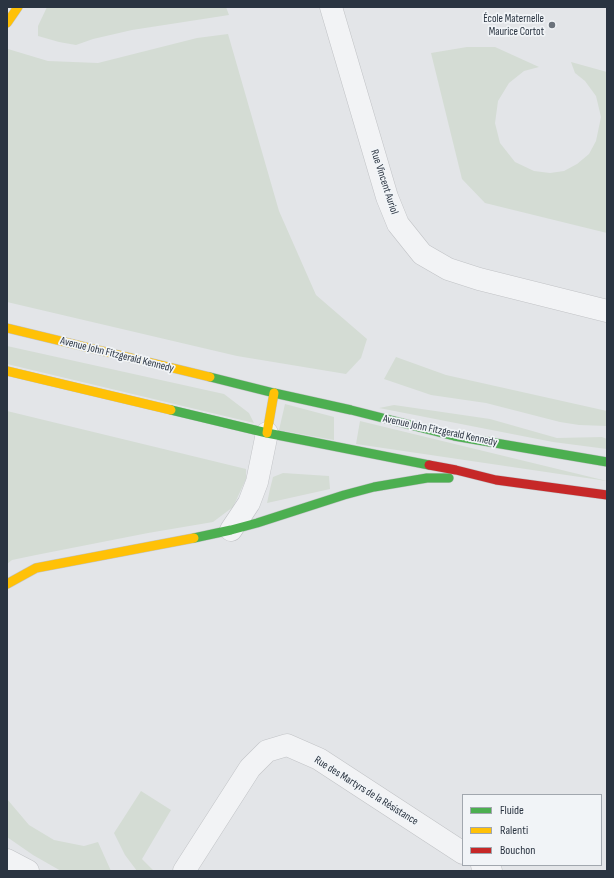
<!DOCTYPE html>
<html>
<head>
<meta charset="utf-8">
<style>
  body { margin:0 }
  #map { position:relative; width:614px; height:878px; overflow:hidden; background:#e3e5e8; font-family:"Sofia Sans Condensed",sans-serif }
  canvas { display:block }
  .frame { position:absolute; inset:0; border:8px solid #2a3441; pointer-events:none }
  .legend { position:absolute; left:462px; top:794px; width:140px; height:72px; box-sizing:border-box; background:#f1f4f7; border:1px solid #a1a7ae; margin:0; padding:5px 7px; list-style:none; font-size:12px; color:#2a3441 }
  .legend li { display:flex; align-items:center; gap:8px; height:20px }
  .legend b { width:20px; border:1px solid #a1a7ae }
</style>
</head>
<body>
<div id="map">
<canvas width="614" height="878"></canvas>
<div class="frame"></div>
<ul class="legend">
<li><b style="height:5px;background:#4caf50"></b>Fluide</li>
<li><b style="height:5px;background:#ffc107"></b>Ralenti</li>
<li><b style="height:5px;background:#c62828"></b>Bouchon</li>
</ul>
</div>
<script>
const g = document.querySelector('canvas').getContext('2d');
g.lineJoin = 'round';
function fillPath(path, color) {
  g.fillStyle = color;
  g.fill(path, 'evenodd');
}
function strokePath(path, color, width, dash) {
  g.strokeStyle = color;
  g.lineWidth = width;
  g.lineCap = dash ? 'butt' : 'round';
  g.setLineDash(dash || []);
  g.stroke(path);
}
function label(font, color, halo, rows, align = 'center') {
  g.font = font + ' "Sofia Sans Condensed",sans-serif';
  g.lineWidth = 3.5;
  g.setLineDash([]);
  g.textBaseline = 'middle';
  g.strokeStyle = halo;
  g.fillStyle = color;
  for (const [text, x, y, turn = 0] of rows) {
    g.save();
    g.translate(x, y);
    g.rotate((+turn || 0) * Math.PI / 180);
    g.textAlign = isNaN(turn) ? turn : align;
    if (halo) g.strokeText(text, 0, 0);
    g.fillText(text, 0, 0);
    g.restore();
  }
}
fillPath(new Path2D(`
  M47,7H226L229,15L132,30L93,39L76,45L59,42L38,36V26Z
  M228,34L279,211L316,295L367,339L361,358L346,374L237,356L7,302V50L8,49L48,61L98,63L197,38Z
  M467,47H495L539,67L524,71L509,83L498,101L495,123L500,143L515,162L534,171L550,173L564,171L577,164L589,154L596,141L601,117L596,96L585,81L575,73L571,62L607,72V233L485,203L462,179L431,53Z
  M7,346L224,394L249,413L254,423L7,364Z
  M396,357L446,375L607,411V426L579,425L560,422L486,403L431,395L384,379Z
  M285,404L334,417V440L279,430Z
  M394,405L490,419L557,438L602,437L607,439V449L553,442L379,408Z
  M7,411L246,469V479L233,507L213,522L148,533L36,555L12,560L7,564Z
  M360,421L607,481L356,444Z
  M283,473L329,476L330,489L267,503L270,489L273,477Z
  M141,791L171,810L142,859L154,871H137L125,855L114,833Z
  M7,799L29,825L54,840L84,846L98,842L111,871H61L33,855L7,837Z`), '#d4dcd4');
const street = new Path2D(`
  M331,7L387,197L398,224L422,254L448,269L479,279L607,311
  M231,530L249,503L257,482L267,433
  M7,860L28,871
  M482,865L491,871
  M184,871L250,768L267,751L287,745L319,759L463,853`);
const fast = new Path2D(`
  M210,377L274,393L351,410L454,436L607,462
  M171,410L267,433L429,465
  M194,538L231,530L257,523L344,495L374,487L427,478H449`);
const slow = new Path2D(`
  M7,23L18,7
  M7,328L210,377
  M7,371L171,410
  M267,433L274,393
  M7,584L36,568L194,538`);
const jam = new Path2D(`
  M429,465L456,470L496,480L607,495`);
strokePath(street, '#c1c3c6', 23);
strokePath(fast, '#c1c3c6', 10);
strokePath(slow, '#c1c3c6', 10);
strokePath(jam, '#c1c3c6', 10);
strokePath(street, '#f2f3f5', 22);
strokePath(fast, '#4caf50', 9);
strokePath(slow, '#ffc107', 9);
strokePath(jam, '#c62828', 9);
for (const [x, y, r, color] of [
  [552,25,4,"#6b727b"]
]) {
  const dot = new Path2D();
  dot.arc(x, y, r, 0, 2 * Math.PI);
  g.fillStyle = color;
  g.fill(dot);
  strokePath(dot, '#f1f4f7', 1.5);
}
label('11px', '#2a3441', '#f1f4f7', [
  ["École Maternelle",544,19],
  ["Maurice Cortot",544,32]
], 'right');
label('11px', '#2a3441', '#f1f4f7', [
  ["Rue Vincent Auriol",384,182,72],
  ["Avenue John Fitzgerald Kennedy",117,355,14],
  ["Avenue John Fitzgerald Kennedy",440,431,12],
  ["Rue des Martyrs de la Résistance",366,791,32]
]);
</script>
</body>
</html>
